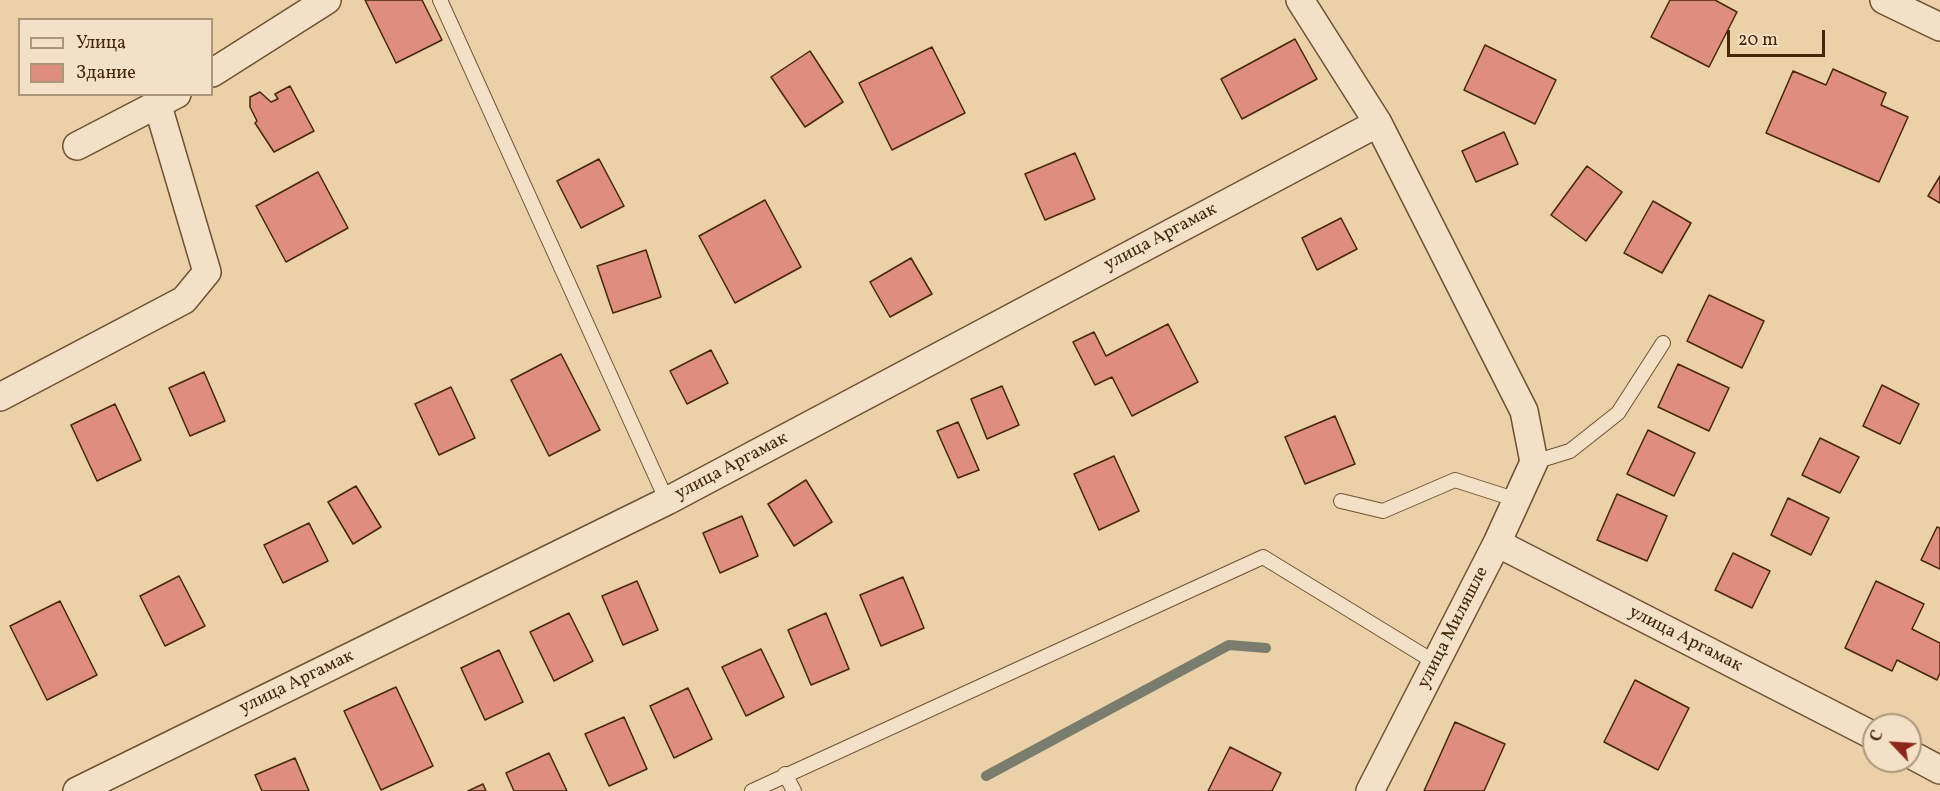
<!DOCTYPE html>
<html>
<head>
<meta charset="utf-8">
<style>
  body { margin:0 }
  #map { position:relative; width:1940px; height:791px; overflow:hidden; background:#ebd1a8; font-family:Vollkorn,serif }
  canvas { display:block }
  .legend { position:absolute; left:18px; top:18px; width:195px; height:78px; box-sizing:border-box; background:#f2e1c6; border:2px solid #ac977a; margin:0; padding:8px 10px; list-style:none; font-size:18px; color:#442809 }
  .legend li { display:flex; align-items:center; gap:12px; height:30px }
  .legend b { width:30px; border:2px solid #ac977a }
  .north { position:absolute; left:1862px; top:713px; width:60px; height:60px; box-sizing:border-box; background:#f2e1c6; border:2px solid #ac977a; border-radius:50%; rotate:295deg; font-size:16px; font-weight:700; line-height:24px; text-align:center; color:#442809 }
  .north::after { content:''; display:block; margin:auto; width:21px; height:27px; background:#8f2418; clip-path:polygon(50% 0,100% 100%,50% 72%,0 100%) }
  .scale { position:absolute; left:1727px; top:30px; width:98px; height:27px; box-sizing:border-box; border:3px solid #442809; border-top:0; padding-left:8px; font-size:18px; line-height:21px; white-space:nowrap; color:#442809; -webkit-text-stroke:4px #f2e1c6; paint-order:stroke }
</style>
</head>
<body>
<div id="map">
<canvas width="1940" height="791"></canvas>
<ul class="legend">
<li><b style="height:8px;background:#f2e1c6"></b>Улица</li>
<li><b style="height:16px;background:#de8d7e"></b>Здание</li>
</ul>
<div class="north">С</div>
<div class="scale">20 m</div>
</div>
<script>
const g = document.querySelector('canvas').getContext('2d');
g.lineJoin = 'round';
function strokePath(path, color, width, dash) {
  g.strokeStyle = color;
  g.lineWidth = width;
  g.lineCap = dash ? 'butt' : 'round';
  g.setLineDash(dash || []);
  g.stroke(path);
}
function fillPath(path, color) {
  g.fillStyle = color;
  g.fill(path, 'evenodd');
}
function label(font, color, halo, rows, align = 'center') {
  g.font = font + ' Vollkorn,serif';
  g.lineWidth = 4.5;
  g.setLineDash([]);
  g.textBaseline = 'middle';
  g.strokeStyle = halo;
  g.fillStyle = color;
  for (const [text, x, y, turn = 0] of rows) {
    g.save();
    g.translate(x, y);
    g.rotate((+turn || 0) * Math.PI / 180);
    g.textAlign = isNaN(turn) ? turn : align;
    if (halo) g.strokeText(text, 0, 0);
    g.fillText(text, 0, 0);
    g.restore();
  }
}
strokePath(new Path2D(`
  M986,776L1229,645L1266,648`), '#787d6d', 10);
const building = new Path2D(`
  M365,0H422L442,40L396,63Z
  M1670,0H1715L1737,12L1709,67L1651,37Z
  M1295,39L1317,79L1242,119L1221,79Z
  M1485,45L1556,80L1535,124L1464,90Z
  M932,47L965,113L892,150L859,83Z
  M810,51L843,102L805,127L771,77Z
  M1833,69L1886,93L1881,105L1908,117L1879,182L1766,133L1793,71L1826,85Z
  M290,86L314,131L274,152L255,123L257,121L250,107V97L260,92L271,102L278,99L275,94Z
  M1504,132L1518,164L1476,182L1462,151Z
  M1075,153L1095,199L1045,220L1025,174Z
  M599,159L624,206L581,228L557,181Z
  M1587,166L1622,192L1586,241L1551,215Z
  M318,172L348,228L286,262L256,206Z
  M1940,176V203L1928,196Z
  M765,200L801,267L735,303L699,236Z
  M1653,201L1691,223L1662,273L1624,253Z
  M1341,218L1357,249L1317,270L1302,238Z
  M646,250L661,297L613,313L597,266Z
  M911,258L932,294L890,317L870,282Z
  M1709,295L1764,321L1742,368L1687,341Z
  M1168,324L1198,382L1132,416L1112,377L1095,385L1073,342L1094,332L1106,356Z
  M711,350L728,383L687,404L670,371Z
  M561,354L600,430L549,456L511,380Z
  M1678,364L1729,388L1709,431L1658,407Z
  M204,372L225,421L190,436L169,388Z
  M1882,385L1919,404L1900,444L1863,426Z
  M1002,386L1019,425L987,439L971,399Z
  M451,387L475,438L439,455L415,404Z
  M115,404L141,460L97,481L71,425Z
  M1335,416L1355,464L1305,484L1285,437Z
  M958,422L979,470L958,478L937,431Z
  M1648,430L1695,453L1674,496L1627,474Z
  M1820,438L1859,457L1840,493L1802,475Z
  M1114,456L1139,511L1099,530L1074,474Z
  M806,480L832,522L794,546L768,504Z
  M356,486L381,527L353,544L328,502Z
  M1617,494L1667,516L1647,561L1597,540Z
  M1788,498L1829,518L1811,555L1771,535Z
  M742,516L758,556L720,573L703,533Z
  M309,523L328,561L283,583L264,545Z
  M1937,527L1940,528V569L1921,560Z
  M1733,553L1770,571L1752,608L1715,590Z
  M179,576L205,626L165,646L140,596Z
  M903,577L924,628L881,646L860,595Z
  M637,581L658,630L623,645L602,596Z
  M1876,581L1924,604L1912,629L1940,643V673L1937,680L1897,660L1892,671L1845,648Z
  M60,601L97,675L47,700L10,626Z
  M569,613L593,661L554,681L530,632Z
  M826,613L849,669L811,685L788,630Z
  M761,649L784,697L746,716L722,667Z
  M499,650L523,702L485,720L461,668Z
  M1635,680L1689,708L1658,770L1604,742Z
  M396,687L433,766L381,790L344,711Z
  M688,688L712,739L674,758L650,706Z
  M624,717L647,769L609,786L585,734Z
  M1455,722L1505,744L1484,791H1424Z
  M1230,747L1281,773L1272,791H1208Z
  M549,753L567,791H514L506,773Z
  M295,758L309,791H262L255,775Z
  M483,784L486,791H468Z`);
fillPath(building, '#de8d7e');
strokePath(building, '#442809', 1.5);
const lane = new Path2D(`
  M440,0L667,501
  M1534,462L1570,451L1618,413L1663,343
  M1341,501L1383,511L1455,480L1517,500
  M785,774L794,791
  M752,791L1263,557L1436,663`);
const street = new Path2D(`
  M1300,0L1378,123L1524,411L1534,462L1497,543L1370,791
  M1884,0L1940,27
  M212,73L327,0
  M77,146L177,94
  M0,397L184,300L207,272L158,106
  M1497,543L1874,736
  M1910,754L1940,770
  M77,791L667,501L1378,123`);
strokePath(lane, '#6e5231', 16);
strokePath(street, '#6e5231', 30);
strokePath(lane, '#f2e1c6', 14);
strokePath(street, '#f2e1c6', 27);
label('18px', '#442809', '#f2e1c6', [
  ["улица Аргамак",1161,238,-28],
  ["улица Аргамак",732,467,-28],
  ["улица Миляшле",1454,628,-63],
  ["улица Аргамак",1685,640,27],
  ["улица Аргамак",297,683,-26]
]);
</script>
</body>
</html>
